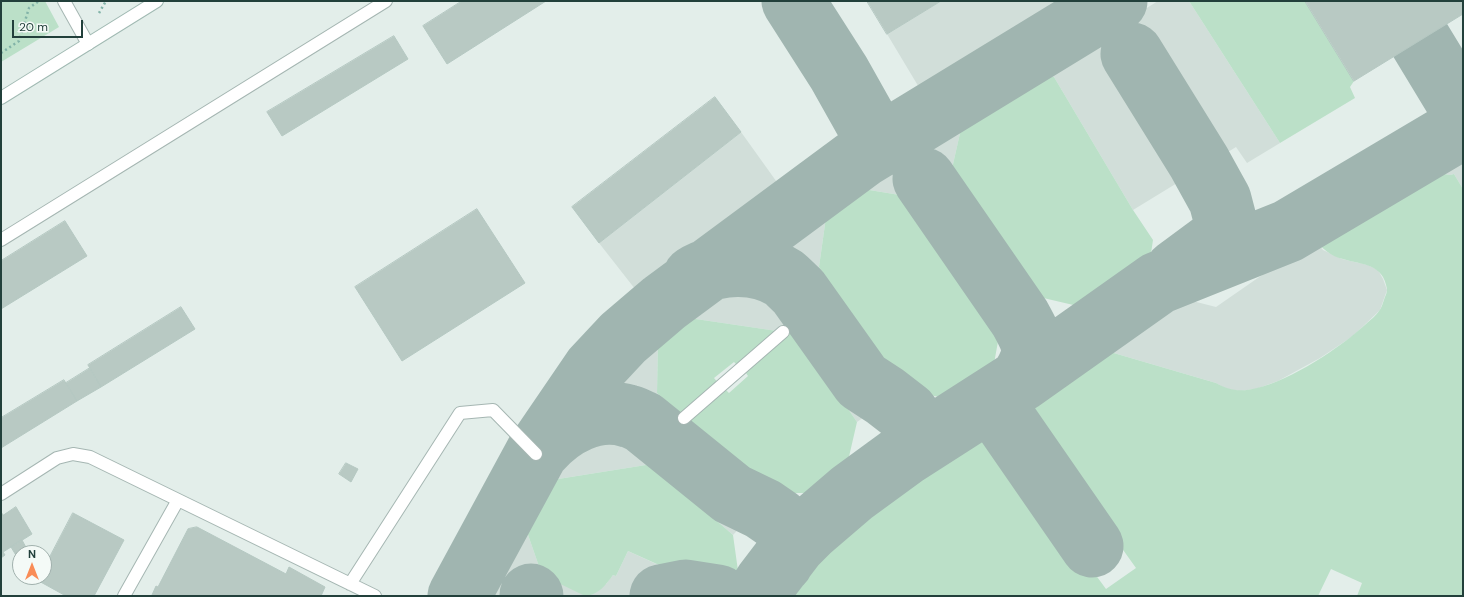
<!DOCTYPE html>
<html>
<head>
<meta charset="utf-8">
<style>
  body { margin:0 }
  #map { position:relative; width:1464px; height:597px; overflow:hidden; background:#e3eeea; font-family:"DM Sans",sans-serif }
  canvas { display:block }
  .frame { position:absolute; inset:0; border:2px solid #22403b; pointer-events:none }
  .north { position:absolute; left:12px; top:545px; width:40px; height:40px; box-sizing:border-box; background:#f4faf7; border:1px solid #a0b0ac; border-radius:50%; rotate:0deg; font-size:11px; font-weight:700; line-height:16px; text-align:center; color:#22403b }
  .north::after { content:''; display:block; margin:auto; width:14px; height:18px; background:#f98c56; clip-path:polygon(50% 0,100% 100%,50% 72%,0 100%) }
  .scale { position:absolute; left:12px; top:20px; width:71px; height:18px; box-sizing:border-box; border:2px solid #22403b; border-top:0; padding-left:5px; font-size:12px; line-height:14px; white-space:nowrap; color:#22403b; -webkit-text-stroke:3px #f4faf7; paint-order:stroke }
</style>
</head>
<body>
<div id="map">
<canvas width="1464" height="597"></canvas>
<div class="frame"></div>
<div class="north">N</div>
<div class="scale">20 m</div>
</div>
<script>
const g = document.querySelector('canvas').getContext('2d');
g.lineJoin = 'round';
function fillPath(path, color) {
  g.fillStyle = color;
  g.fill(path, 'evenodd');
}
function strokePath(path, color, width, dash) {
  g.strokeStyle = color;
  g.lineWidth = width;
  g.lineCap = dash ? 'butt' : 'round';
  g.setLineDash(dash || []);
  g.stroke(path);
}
fillPath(new Path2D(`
  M941,1H1075L1077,5L926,99L887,34Z
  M1158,1H1189L1280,143L1247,163L1236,147L1133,210L1054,77L1046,75L1036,77Z
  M963,120L951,173L1039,297L1001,325L912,197L857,188Z
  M741,132L784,192L646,303L599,243Z
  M1463,147V189L1454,174L1450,175L1432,172L1430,168Z
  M827,210L819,267L903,390L857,422L797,334L689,318Z
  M1314,239L1323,250L1342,259L1368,265L1378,270L1383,279L1387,290L1380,310L1353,336L1320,358L1278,381L1256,389L1239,391L1226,389L1216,383L1100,349L1173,296L1216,307Z
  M658,342L657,393L687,420L772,493L733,535L654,466L646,465L552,480L586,423L609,391L626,372Z
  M526,529L542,575L606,584L613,575L616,576L628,551L726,596H490Z`), '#d1ded9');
fillPath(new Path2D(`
  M1,1H45L59,27L1,62Z
  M1189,1H1305L1354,81L1350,87L1355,98L1280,143Z
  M1046,75L1054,77L1133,210L1153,240L1150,260L1082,307L1039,297L951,173L963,120L1036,77Z
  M1430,168L1432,172L1450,175L1454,174L1463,189V596H1357L1362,583L1331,569L1318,596H790C802,579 813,562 828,548C874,503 933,466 985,429L999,431L1085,552L1081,555L1106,589L1136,568L1111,533L1101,540L1017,420L1019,406L1100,349L1216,383C1230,391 1241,392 1257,388C1291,380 1340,348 1366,324C1370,320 1376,316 1379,311C1382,308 1383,302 1385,297C1386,295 1387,292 1387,289C1383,263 1362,265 1343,259C1330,256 1322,248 1314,239Z
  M857,188L912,197L1001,325L993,369L950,399L903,390L819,267L827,210Z
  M689,318L777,331L739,367L734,362L714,378L719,384L683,416L657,393L658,342Z
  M788,333L797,334L857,422L848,461L810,493H772L687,420L724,388L729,393L748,376L744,370Z
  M646,465L654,466L733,535L739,578L728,596L628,551L616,576L613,575C606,585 598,595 585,596L542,575L526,529L552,480Z`), '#bbe0c8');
strokePath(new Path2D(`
  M793,1L839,73L880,146
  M1420,40L1463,111
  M1132,54L1199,162L1220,200L1226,223V234L1176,271
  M924,179L1020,318C1035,345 1038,353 1021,380
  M694,277C719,261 759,262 784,278C789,282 793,287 798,291L862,381L885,396L907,413L914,422L917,433L914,445L904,455
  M991,400L1092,546
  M540,449C561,425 595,406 628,416C633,417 638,420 643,422L732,494L763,509L779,520L785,529L790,540L787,551L782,562
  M531,595L532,596
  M459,596L536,454L594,369L623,338L664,303L864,155L1116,1
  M661,596L686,591L718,596
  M757,596L766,582L795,544L810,529L852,493L904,455L1021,380L1158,283L1288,231L1450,135L1463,125`), '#a0b5b0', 63);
const building = new Path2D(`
  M462,1H546L447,64L423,26Z
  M867,1H941L887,34Z
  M1305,1H1463V14L1354,81Z
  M394,36L408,59L282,136L267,112Z
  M715,97L741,132L599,243L572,207Z
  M477,209L525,283L402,361L355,287Z
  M65,221L87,256L1,309V261Z
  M181,307L195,329L101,387L88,365Z
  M90,368L101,387L77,401L66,383Z
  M64,380L77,401L1,448V418Z
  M346,463L358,469L351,482L339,474Z
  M16,507L32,534L3,552L5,555L1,558V512L3,515Z
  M73,513L124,540L94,596H66L37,580L39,577H44V568Z
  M197,527L286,574L289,567L325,587L321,596H153L152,595L156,586L158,587L188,529Z
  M22,540L29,553H20V562L11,547Z`);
fillPath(building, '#b8c9c3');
strokePath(building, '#b5c8c2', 1);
const lane = new Path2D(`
  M1,240L386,1
  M684,418L783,332
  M1,494L57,458L73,454L90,457L375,596
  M350,584L460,413L493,410L536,454
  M124,596L178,500`);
const street = new Path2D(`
  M64,1L88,44`);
const secondary = new Path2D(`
  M1,98L157,1`);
strokePath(lane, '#a5b6b2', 14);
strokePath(street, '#a5b6b2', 14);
strokePath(secondary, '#a1bab3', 14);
strokePath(new Path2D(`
  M99,13L106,1
  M1,53L19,41L29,8L39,1`), '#82b3a8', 2.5, [2, 3]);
strokePath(lane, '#fff', 12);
strokePath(street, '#fff', 12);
strokePath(secondary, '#fff', 12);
</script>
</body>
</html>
